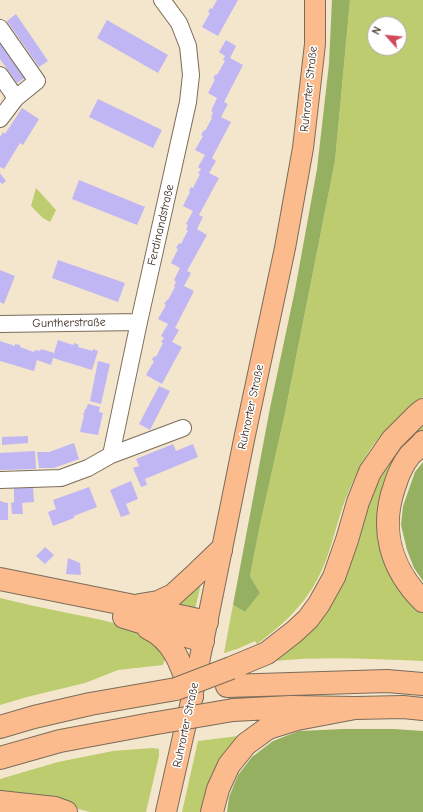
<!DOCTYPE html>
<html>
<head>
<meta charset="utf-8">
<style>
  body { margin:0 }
  #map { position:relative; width:423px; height:812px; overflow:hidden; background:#f3e6cc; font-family:"Comic Neue",sans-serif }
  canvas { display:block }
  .north { position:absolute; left:367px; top:16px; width:40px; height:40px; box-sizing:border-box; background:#fff; border:1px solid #b1aaa5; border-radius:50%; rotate:297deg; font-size:11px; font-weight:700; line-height:16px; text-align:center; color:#3b2a1e }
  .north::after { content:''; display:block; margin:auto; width:14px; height:18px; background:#d1495b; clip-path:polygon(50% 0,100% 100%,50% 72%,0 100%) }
</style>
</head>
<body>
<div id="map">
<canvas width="423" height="812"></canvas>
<div class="north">N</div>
</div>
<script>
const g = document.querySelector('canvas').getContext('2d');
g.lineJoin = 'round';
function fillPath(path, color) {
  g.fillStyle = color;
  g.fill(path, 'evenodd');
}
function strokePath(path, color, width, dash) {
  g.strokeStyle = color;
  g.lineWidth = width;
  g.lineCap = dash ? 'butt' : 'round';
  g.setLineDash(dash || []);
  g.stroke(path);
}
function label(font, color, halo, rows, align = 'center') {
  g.font = font + ' "Comic Neue",sans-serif';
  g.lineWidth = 3;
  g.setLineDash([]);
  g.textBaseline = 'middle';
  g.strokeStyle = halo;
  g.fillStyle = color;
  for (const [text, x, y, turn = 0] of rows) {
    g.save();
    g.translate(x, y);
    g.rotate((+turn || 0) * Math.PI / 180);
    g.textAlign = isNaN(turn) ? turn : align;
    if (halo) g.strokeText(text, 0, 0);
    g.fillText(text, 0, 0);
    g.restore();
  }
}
fillPath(new Path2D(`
  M350,0H423V397C407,408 393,422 381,436C377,440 374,444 371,448C360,465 351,484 344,503C335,528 330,557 317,580C303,607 281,626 257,644L255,641L237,649L224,653L233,605L245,612L260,593L250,576L260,525L285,413L335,161ZM375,24H399V48H375Z
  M36,188L56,210L50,222L43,218L31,206Z
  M423,417V435L384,502L423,608V661C373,659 324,656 274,661L292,647L374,481Z
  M201,584L195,609L175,605Z
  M0,598C21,603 42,608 63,612C94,619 136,623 159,647C162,650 164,654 166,657L163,665L118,670L85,683L27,697L0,705Z
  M238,736L243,739L206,812H182L198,741Z
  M152,748L159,749V756L146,812H90L56,803L0,797V779L58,762L113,751Z`), '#bdcc6e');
fillPath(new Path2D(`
  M332,0H350L335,161L285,413L260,525L250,576L260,593L245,612L233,605L270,408L295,290L317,169L329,64Z
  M423,462V581L414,568L407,550L401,525L403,506L415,472Z
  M343,729H394L423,731V812H227L229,797L238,775L252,757L273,741L299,731Z`), '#96b061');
fillPath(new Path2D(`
  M217,0H238L218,36L202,27L210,13L208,12L210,8L212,9Z
  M16,14L48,61L39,67L7,21Z
  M107,20L168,55L158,73L97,38Z
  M0,39L26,77L17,83L0,59Z
  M226,40L236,46L230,58L243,65L224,102L228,104L221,117L231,122L212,158L216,161L209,173L219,178L199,215L203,217L197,229L207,235L187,271L191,273L184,286L194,291L175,328L179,330L172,342L182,347L162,384L146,375L154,361L152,360L154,356L156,357L163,343L161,342L164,338L161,336L168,324L158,319L166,305L164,304L167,300H168L175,287L174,286L176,282L174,280L180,268L171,263L178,249L176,248L179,243L181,244L188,230H186L188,225L186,224L193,211L183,206L190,192L189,191L191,187L193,188L200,174L198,173L201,169L198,167L205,155L195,150L203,136L201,135L204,130L205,131L212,118L211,117L213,112L211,111L217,98L208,93L215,79L213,78L216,74L217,75L225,61L223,60L225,56L219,52Z
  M98,99L162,130L153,148L89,117Z
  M22,108L39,119L23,145L20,143L4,169L0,167V137L3,132L5,134Z
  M0,173L6,181L2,184L0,182Z
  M79,180L145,207L137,225L72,199Z
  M58,260L125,283L118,302L52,278Z
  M0,270L15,276L4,304L0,302Z
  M58,340L73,345L74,343L79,345L78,347L93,351V349L98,351L92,370L53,358L51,365L37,360L34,371L0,361V341L15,346V344L20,345V347L34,352L35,350L40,351L41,349L54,353Z
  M98,361L110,364L101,404L90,401Z
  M159,386L170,391L150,430L139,424Z
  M88,404L100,407L99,412L103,413L98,435L80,432L84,415H83V413L84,414L85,409H86Z
  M28,436V443L2,445V437Z
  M74,443L79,459L54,468H39L37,452H49Z
  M173,444L176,451L193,444L198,457L145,479L147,485L141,487L133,468L139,466L136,459Z
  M35,451L36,469L0,470V453Z
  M131,481L138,499L126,504L130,514L121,517L110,490Z
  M33,487L34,502L22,503L23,514H12L11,503L14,502V488Z
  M89,487L97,507L74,516V518L53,526L48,512L56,509L53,500Z
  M0,501H2V502L8,503V520H0Z
  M45,547L54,555L45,564L36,556Z
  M68,558L80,563L81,575L66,574Z`), '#c1b6f4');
const minor = new Path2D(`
  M0,28L37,81L16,98L0,119
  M0,75L16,98
  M0,324L139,322
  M111,455L139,322L188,102L191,75L188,46L179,23L162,0
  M0,480L61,478L88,468L111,455L183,428`);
const major = new Path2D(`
  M166,812L192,697L245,435L285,248L303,148L315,44V0`);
const highway = new Path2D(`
  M423,442C419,447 414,451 410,455C403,464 398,475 395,485C379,529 391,569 423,601
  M0,579L134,606L207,622
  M140,605L158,602L173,595L197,573L221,550
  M124,617L203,641
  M148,628C176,641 183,670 192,697
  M231,668L267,653L294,632L308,619L319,604L334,577L347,540L358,502L370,472L392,440L418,414L423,410
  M227,686L387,681L423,684
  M233,710L291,707L355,708L403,707L423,709
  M0,727L34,717L90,704L176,689
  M0,758L60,741L151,724
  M0,802L55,808L66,812
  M212,812L218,789L229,765L246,744L268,728L297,719L355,708`);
strokePath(minor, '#7b6c5b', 18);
strokePath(major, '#7b6c5b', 22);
strokePath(highway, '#7b6c5b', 24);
strokePath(minor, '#fff', 16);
strokePath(major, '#fbbb8c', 20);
strokePath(highway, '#fbbb8c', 22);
const highwayBridge = new Path2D(`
  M176,689L231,668
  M151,724L233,710`);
strokePath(highwayBridge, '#7b6c5b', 24, []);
strokePath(highwayBridge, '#fbbb8c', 22);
label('12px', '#3b2a1e', '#fff', [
  ["Ruhrorter Straße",309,89,-84],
  ["Ferdinandstraße",161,225,-77],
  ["Guntherstraße",69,323,-1],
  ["Ruhrorter Straße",251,407,-78],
  ["Ruhrorter Straße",186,725,-78]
]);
</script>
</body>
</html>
